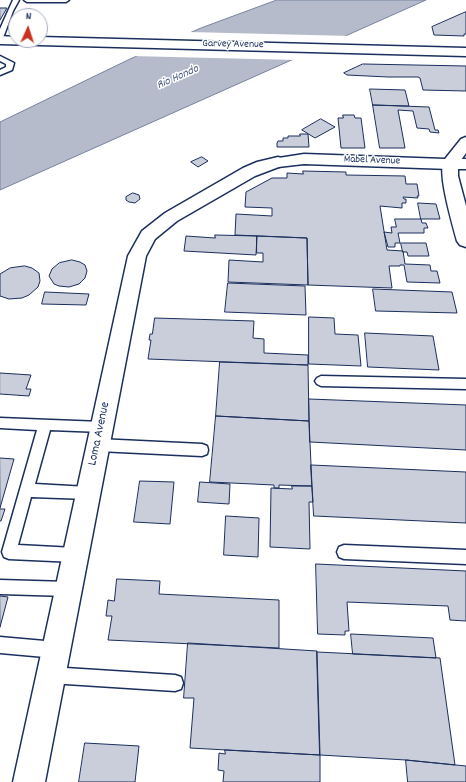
<!DOCTYPE html>
<html>
<head>
<meta charset="utf-8">
<style>
  body { margin:0 }
  #map { position:relative; width:466px; height:782px; overflow:hidden; background:#fff; font-family:Dekko,sans-serif }
  canvas { display:block }
  .north { position:absolute; left:8px; top:8px; width:40px; height:40px; box-sizing:border-box; background:#fff; border:1px solid #a4acbf; border-radius:50%; rotate:3deg; font-size:11px; font-weight:700; line-height:16px; text-align:center; color:#1b2f5e }
  .north::after { content:''; display:block; margin:auto; width:14px; height:18px; background:#c8321e; clip-path:polygon(50% 0,100% 100%,50% 72%,0 100%) }
</style>
</head>
<body>
<div id="map">
<canvas width="466" height="782"></canvas>
<div class="north">N</div>
</div>
<script>
const g = document.querySelector('canvas').getContext('2d');
g.lineJoin = 'round';
function fillPath(path, color) {
  g.fillStyle = color;
  g.fill(path, 'evenodd');
}
function strokePath(path, color, width, dash) {
  g.strokeStyle = color;
  g.lineWidth = width;
  g.lineCap = dash ? 'butt' : 'round';
  g.setLineDash(dash || []);
  g.stroke(path);
}
function label(font, color, halo, rows, align = 'center') {
  g.font = font + ' Dekko,sans-serif';
  g.lineWidth = 3;
  g.setLineDash([]);
  g.textBaseline = 'middle';
  g.strokeStyle = halo;
  g.fillStyle = color;
  for (const [text, x, y, turn = 0] of rows) {
    g.save();
    g.translate(x, y);
    g.rotate((+turn || 0) * Math.PI / 180);
    g.textAlign = isNaN(turn) ? turn : align;
    if (halo) g.strokeText(text, 0, 0);
    g.fillText(text, 0, 0);
    g.restore();
  }
}
const water = new Path2D(`
  M277,0H426L0,190V122L130,59L201,28Z`);
fillPath(water, '#b5bbca');
strokePath(water, '#77839f', 1);
fillPath(new Path2D(`
  M189,32L351,36L297,60L131,56Z`), '#fff');
const building = new Path2D(`
  M0,8H7L0,20Z
  M466,12V34H464V36L434,35L432,27Z
  M363,64L466,66V91L423,90L420,78L418,77H388L347,75L344,73Z
  M370,89L405,90L409,106L373,105Z
  M373,105L429,107L435,130H438L439,133L430,132L429,129L417,128L413,111L398,110L405,148H380Z
  M343,115H354L355,118H361L365,148H341L338,118H343Z
  M321,119L335,127L315,138L302,130Z
  M300,134H308L309,147H277V143L278,141H283V138H288V136H300Z
  M202,157L208,161L198,167L191,162Z
  M303,171L346,172V175L405,176L406,184H417L419,196H417L418,198L403,197L404,199H406V203H402V208L380,206L387,250L403,251L405,264L430,265L431,271H437L440,283L407,282L404,265H400V266H389L392,288L308,285L307,238L235,235L236,214L272,216V208L245,207L246,192L272,178H287V173L303,174Z
  M133,193L139,195L140,199L135,203L129,202L126,200V197Z
  M418,203L436,204L440,219H421Z
  M395,219H421L422,223H426L428,228H424V233H398L400,243H395V247H388L384,232L392,233L391,227H396Z
  M215,235L257,236L256,255L184,251L186,236L215,238Z
  M257,236L307,238L308,285L228,282L229,260L263,262V253H257Z
  M401,243H426L429,256H408L407,252H403Z
  M72,260L80,262L85,265L87,271L85,278L79,284L69,287L59,286L54,284L49,276L52,269L59,263Z
  M25,266L32,268L39,273L40,281L38,287L29,295L22,298L9,299L0,296V274L10,268Z
  M228,283L305,286L306,315L225,312Z
  M373,289L452,292L457,313L376,311Z
  M45,292L89,294L86,305L42,304Z
  M309,317L334,318L335,334L358,335L361,366L309,364Z
  M155,318L254,321L253,338L264,339V353L308,355V365L148,359L151,340H149L150,334H152Z
  M365,333L433,336L439,370L368,367Z
  M220,362L308,365L309,421L216,416Z
  M0,373L31,375L26,389H31L29,396L0,394Z
  M309,399L466,405V450L310,442Z
  M216,416L309,421L312,486L279,485V488H274V485L210,482Z
  M0,458L14,459L0,508Z
  M311,465L466,472V523L314,516Z
  M140,481L174,482L170,524L134,522Z
  M200,482L230,484L229,504L198,502Z
  M292,486H312L313,502H309L310,549L270,547L271,488L292,489Z
  M0,509H5L1,521H0Z
  M226,516L259,518L258,557L224,555Z
  M316,564L466,571V621L450,620L448,606L347,602L349,631H345V635L318,634Z
  M117,579L160,581L159,594L279,600V648L108,640L112,616H106L108,600L114,601Z
  M0,596L8,597L0,627Z
  M351,634L433,638L436,658L353,654Z
  M188,643L317,651L320,755L190,748L194,698H184Z
  M317,652L440,658L455,765L406,760L320,755Z
  M85,743L139,746L135,782H79Z
  M225,750L320,755V782H223L224,771L218,770L219,753L225,754Z
  M406,760L466,766V782H408Z`);
fillPath(building, '#caceda');
strokePath(building, '#1b2f5e', 1);
const lane = new Path2D(`
  M13,0H19L13,11L3,38L0,40V29Z
  M24,0H69L66,2H27Z
  M0,56L14,63L12,70L0,75V70L6,67V64L0,61Z
  M321,376L466,379V389L321,386L317,384L315,381L317,378Z
  M0,418L102,422L106,423L108,427L106,431L102,432L50,430L35,484L88,487L93,489L95,493L93,497L88,499L31,497L18,545L75,548L80,550L82,555L80,560L75,562L9,559L4,557L2,552L37,430L0,428Z
  M98,439L202,444L207,446L208,450L207,454L202,456L98,451L93,449L92,445L93,441Z
  M344,545L466,550V564L344,559L339,557L337,552L339,547Z
  M0,580L68,582L73,584L75,589L73,594L68,596L0,594Z
  M0,637L56,642L62,644L64,650L62,656L56,658L0,653Z
  M50,667L175,675L181,677L183,683L181,689L175,691L50,683L44,681L42,675L44,669Z`);
const street = new Path2D(`
  M278,157L284,159L286,162L284,165L255,176L177,221L155,239L146,256L45,782H13L128,256L142,231L165,213L243,168L257,162Z
  M450,159H466V169H458V176L466,206V247L460,245L457,241C453,226 437,172 444,161Z`);
const secondary = new Path2D(`
  M466,137V153L456,167L450,169L304,164L278,167L272,165L270,162L272,159L304,154L445,159L461,139Z`);
const primary = new Path2D(`
  M0,36L16,37V40H40V37L466,48V56L0,44Z`);
strokePath(lane, '#1b2f5e', 3);
strokePath(street, '#1b2f5e', 3);
strokePath(secondary, '#1b2f5e', 3);
strokePath(primary, '#1b2f5e', 3);
fillPath(lane, '#fff');
fillPath(street, '#fff');
fillPath(secondary, '#fff');
fillPath(primary, '#fff');
label('11px', '#1b2f5e', '#fff', [
  ["Garvey Avenue",233,45,1],
  ["Mabel Avenue",372,161,2]
]);
label('italic 12px', '#49597e', '#fff', [
  ["Rio Hondo",178,78,-24]
]);
label('13px', '#1b2f5e', '#fff', [
  ["Loma Avenue",100,434,-78]
]);
</script>
</body>
</html>
